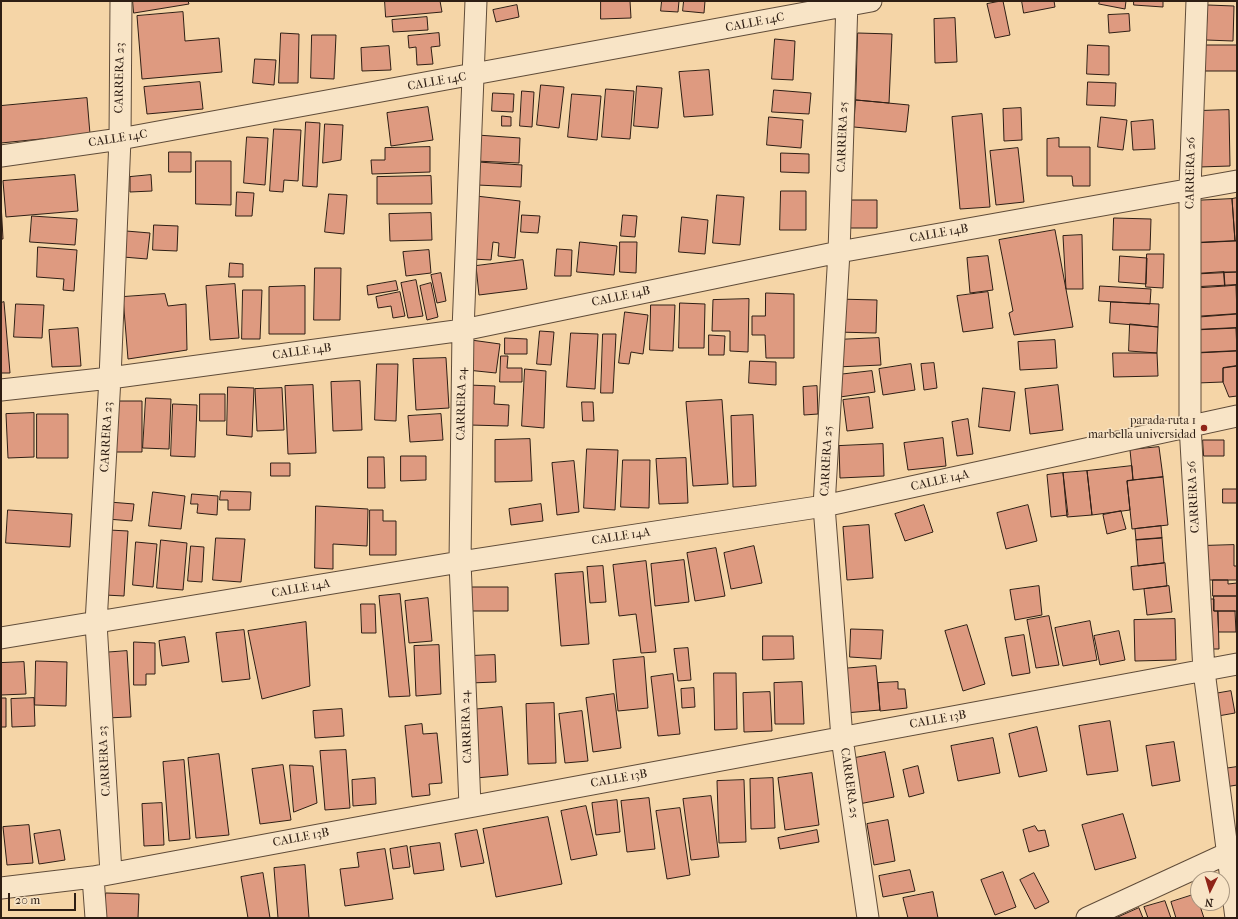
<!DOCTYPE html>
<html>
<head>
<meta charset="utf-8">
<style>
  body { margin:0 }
  #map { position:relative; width:1238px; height:919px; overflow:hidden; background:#f5d5a7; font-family:"IM FELL French Canon",serif }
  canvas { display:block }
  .frame { position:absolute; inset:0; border:2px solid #2e1e14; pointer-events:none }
  .north { position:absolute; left:1190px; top:871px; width:40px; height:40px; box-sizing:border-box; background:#f8e4c6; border:1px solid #a7957f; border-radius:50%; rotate:185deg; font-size:11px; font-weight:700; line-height:16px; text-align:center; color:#2e1e14 }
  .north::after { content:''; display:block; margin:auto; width:14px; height:18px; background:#8f2418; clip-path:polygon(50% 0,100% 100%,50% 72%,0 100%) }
  .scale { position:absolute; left:8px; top:893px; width:68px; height:18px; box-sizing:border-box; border:2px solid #2e1e14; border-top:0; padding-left:5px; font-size:12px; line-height:14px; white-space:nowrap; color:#2e1e14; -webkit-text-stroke:3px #f8e4c6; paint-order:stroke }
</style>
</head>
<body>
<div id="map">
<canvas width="1238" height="919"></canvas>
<div class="frame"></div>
<div class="north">N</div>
<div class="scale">20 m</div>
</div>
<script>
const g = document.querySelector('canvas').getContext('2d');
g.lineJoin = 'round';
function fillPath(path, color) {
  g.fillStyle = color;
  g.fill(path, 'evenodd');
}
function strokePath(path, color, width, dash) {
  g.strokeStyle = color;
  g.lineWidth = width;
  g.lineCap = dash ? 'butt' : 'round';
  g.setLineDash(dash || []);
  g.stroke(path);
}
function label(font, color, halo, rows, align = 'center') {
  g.font = font + ' "IM FELL French Canon",serif';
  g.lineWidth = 3;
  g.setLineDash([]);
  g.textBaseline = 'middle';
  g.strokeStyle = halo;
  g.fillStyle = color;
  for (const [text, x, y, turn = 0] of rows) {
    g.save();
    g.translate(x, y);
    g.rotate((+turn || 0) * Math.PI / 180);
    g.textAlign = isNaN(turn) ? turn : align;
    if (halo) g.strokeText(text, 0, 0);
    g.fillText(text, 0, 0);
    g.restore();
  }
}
const building = new Path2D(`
  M133,1H188L189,4L134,13Z
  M385,1H440L442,12L386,17Z
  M601,1H630L631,18L601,19Z
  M662,1H679L678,12L661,11Z
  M684,1H705L704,13L683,11Z
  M1003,1L1010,35L995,38L987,4Z
  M1022,1H1054L1055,7L1024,13Z
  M1100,1H1126L1125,9L1099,4Z
  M1134,1H1163V7L1134,5Z
  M517,5L519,17L496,22L493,10Z
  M1208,5L1234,6L1233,41L1206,40Z
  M183,12L185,41L219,38L222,72L142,79L137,16Z
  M1129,14L1130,31L1109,33L1108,15Z
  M427,17L428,30L393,32L392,20Z
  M955,18L957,62L935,63L934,19Z
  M281,33L299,34L298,83H279Z
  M439,33L440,46L431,47L433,64L417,65L416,47L409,48L408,36Z
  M858,33L892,34L889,103L856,100Z
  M312,35H336L334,79L311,78Z
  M775,39L795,41L793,80L772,79Z
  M1088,45L1109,46V75L1087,74Z
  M1204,45H1237V71H1204Z
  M389,46L391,70L362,71L361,48Z
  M255,59L276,60L274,85L253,83Z
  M709,70L713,115L684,117L679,72Z
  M200,82L203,109L147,114L144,87Z
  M1088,82L1116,83L1115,106L1087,105Z
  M541,85L564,87L559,128L537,125Z
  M637,86L662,88L658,128L634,126Z
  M606,89L634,91L630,139L602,137Z
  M774,90L811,93L809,114L772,112Z
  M522,91L534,92L532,127L520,126Z
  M493,93L514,94L513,112L492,111Z
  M572,94L601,96L597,140L568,137Z
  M87,98L90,134L1,143V106Z
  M856,100L909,105L906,132L854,127Z
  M428,107L433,140L391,146L387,113Z
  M1021,108L1022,140L1004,141L1003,109Z
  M1229,110L1230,166L1199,167L1198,111Z
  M982,114L990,207L960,209L952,117Z
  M502,116L511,117V126H502Z
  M769,117L803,120L801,148L767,145Z
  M1101,117L1127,120L1123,150L1098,147Z
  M1153,120L1155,149L1133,150L1131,122Z
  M306,122L320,123L317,187L303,186Z
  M325,124L343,125L341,160L323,163Z
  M274,129L301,130L298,181L284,180L283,192L270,191Z
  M477,135L520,138L519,163L475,161Z
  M247,137L268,138L265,185L244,183Z
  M1059,138V147H1090V186H1073L1072,176H1047V139Z
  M430,147V172L372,174L371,160H385V148Z
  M1018,148L1024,202L996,205L990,151Z
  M169,152H191V172H169Z
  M781,153L809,154V173L781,172Z
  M196,161H231V205L196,204Z
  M478,162L522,165L521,187L477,185Z
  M75,175L78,211L6,217L3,181Z
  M151,175L152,191L130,192V177Z
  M431,176L432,204H377V177Z
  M781,191H806V230H780Z
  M237,192L254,193L252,216H236Z
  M329,194L347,195L344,234L325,232Z
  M717,195L744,197L740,245L713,243Z
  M476,196L520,201L515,258L498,256L499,243L493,242L491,260L472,259Z
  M1237,198V241H1235L1232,199Z
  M1232,199L1235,241L1193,243L1191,201Z
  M845,200H877V228H845Z
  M1,203L3,239H1Z
  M431,213L432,240L390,241L389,214Z
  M522,215L540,216L538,233L521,232Z
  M623,215L637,216L635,237L621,236Z
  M32,216L77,219L75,245L30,242Z
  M682,217L708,220L705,254L679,252Z
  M1114,218L1151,219L1150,250H1113Z
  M154,225L178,226L177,251L153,250Z
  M1055,230L1073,327L1014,335L1009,313L1013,311L999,240Z
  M126,231L150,233L147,259L123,257Z
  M1082,235L1083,289H1066L1063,236Z
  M1237,241V272L1195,274L1193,243Z
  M580,242L617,246L614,275L577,272Z
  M620,242H637L636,273L620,272Z
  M38,247L77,250L74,291L63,290L64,279L37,277Z
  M557,249L572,250L571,276H555Z
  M429,250L431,273L406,276L403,252Z
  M1147,254H1164L1163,288L1146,287Z
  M988,256L993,290L970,293L967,258Z
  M1120,256L1147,258L1146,284L1119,282Z
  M523,260L527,289L479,295L476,266Z
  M230,263L243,264V277H229Z
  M315,268H341L340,320H314Z
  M1224,272L1225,286L1196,288L1195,274Z
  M1224,272H1237V285L1225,286Z
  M441,273L446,301L437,303L431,275Z
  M416,280L423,316L408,318L401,283Z
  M396,281L398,290L368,295L367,286Z
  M431,283L438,317L427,320L420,286Z
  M235,284L239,338L210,340L206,286Z
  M1236,285L1237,314L1199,317V287Z
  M305,286V334H269V287Z
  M1100,286L1151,289L1150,304L1099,301Z
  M243,290H262L260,339H242Z
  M400,292L405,316L393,318L391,306L378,308L376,297Z
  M988,292L993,328L963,332L957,296Z
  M766,293L794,294V358H766L765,335H752V316H765Z
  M165,294L168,306L186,304L187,350L128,359L123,297Z
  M749,299L748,352L730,351V331H712L713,300Z
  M837,299L877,300L876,333L836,332Z
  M4,302L10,373H1V303Z
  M1111,302L1159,304L1158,327L1110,323Z
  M680,303L705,304L704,348H679Z
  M16,304L44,305L42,338L14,337Z
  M651,305H675L673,351L650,350Z
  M625,312L648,315L643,354L631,352L629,364L619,363Z
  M1237,314V328L1194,330L1193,317Z
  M1130,324L1158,327L1157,353L1129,351Z
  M78,328L81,366L52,367L49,330Z
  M1236,328L1237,351L1196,353L1194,330Z
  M540,331L554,332L551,365L537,364Z
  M571,333L598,334L595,389L567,387Z
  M603,334H616L613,393H601Z
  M709,335L725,336L724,355H709Z
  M505,338L527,339V354H505Z
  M879,338L881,365L836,367L835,340Z
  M471,340L500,344L496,373L467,370Z
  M1055,340L1057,368L1020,370L1018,342Z
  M1237,351V366L1223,368V382L1197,383L1196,353Z
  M1113,353H1157L1158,376L1114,377Z
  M501,356H508L507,368H522V382H500Z
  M446,358L449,408L416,410L413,359Z
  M750,361L776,362V385L749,383Z
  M934,363L937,388L924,390L921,364Z
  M377,364H398L396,421L375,420Z
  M911,364L915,390L883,395L879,369Z
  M1237,366V396L1229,397L1223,382V368Z
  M525,369L546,371L544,428L522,426Z
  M872,371L875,392L840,397L837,375Z
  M360,381L362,430L333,431L331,382Z
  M313,385L316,453L288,454L285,386Z
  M468,385L495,386L494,404L509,405L508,426L469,425Z
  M1058,385L1063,430L1030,434L1025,389Z
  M817,386L818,414L804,415L803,387Z
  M228,387L254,388L252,437L227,435Z
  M282,388L284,430L257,431L255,389Z
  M983,388L1015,392L1010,431L979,427Z
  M200,394H225V421H200Z
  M869,397L873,428L847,431L843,400Z
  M146,398L171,399L169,449L143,448Z
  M722,400L728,484L693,486L686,402Z
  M111,401H142V452H110Z
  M582,402H593L594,421H583Z
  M173,404L197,405L195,457L171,456Z
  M34,413V457L8,458L6,414Z
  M37,414H68V458H37Z
  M441,414L443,440L410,442L408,416Z
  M753,415L756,486L733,487L731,416Z
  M968,419L973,454L957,456L952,422Z
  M943,438L946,466L908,470L904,443Z
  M530,439L532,481L495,482V440Z
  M1203,440H1224V456H1204Z
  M883,444L884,476L840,478L839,446Z
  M1159,447L1163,477L1133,480L1130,450Z
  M587,449L618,450L615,510L584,508Z
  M401,456H426V480L401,481Z
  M368,457H384L385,488H368Z
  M686,458L688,503L659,504L656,459Z
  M623,460H650L649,508L621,507Z
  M574,461L579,512L557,515L552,463Z
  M271,463H290V476H271Z
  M1132,466L1133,480L1127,481L1130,510L1092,515L1087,471Z
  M1087,471L1092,515L1067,517L1063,473Z
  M1063,473L1068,515L1051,517L1047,475Z
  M1163,477L1168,525L1132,529L1127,481Z
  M1223,489H1237V503H1223Z
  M221,491L251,492L250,510H228V500H220Z
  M153,492L185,496L181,529L149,526Z
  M192,494L218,496L217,515L197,513L198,504H191Z
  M109,502L134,504L132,521L107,519Z
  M541,504L543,521L511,525L509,509Z
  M924,505L933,532L905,541L895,514Z
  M1028,505L1037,541L1006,549L997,513Z
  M316,506L368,509L367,546L333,544V569L315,568Z
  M8,510L72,514L70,547L6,543Z
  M370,510H383V521H396V555H370Z
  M1121,511L1126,529L1107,534L1103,515Z
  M869,525L873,578L847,580L843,527Z
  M1161,526L1162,538L1136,540L1135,529Z
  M109,530L128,531L124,596L105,595Z
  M216,538L245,539L241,582L213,580Z
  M1162,538L1164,563L1138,566L1136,540Z
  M161,540L187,543L183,590L157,588Z
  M136,542L157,544L153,587L133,585Z
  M1234,545V566H1237V580H1200V546Z
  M191,546L204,547L202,582L188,581Z
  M754,546L762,583L731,589L724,553Z
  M716,548L725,596L695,601L687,553Z
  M684,560L689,602L655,606L651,564Z
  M646,561L656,652L641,653L636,614L619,616L613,565Z
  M1165,563L1167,586L1133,590L1131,567Z
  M603,566L606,602L590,603L587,567Z
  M583,572L589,644L561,646L555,574Z
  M1213,580H1228V584L1237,583V596H1213Z
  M1039,586L1042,615L1015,620L1010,590Z
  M1169,586L1172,612L1147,615L1144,589Z
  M469,587H508V611H469Z
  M400,594L410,696L389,697L379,596Z
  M1214,596H1237V611H1214Z
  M428,598L432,641L409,643L405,601Z
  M1201,599H1214V611H1218L1219,649H1204Z
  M361,604H375L376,633H362Z
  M1218,611H1235L1236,632H1219Z
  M1049,616L1059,665L1036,668L1027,620Z
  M1175,619L1176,660L1135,661L1134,620Z
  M1090,621L1097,660L1063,666L1055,628Z
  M306,622L310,686L262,699L248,631Z
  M967,625L985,684L963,691L945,631Z
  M851,629L883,630L881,659L850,657Z
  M244,630L250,679L222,682L216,633Z
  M1119,631L1125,660L1100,665L1094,636Z
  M1024,635L1030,673L1012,676L1005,638Z
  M763,636H793L794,659L763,660Z
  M185,637L189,662L162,666L159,641Z
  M134,642L155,643V674H146V685H134Z
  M439,645L441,694L416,696L414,646Z
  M688,648L691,680L678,681L674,649Z
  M127,651L131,717L105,718L101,653Z
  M495,655L496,682L470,683L469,656Z
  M644,657L648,708L618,711L613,660Z
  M36,661L67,662L66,706L35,705Z
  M24,662L26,694L1,695V663Z
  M876,666L880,710L845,713L841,669Z
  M714,673H736L737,729L715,730Z
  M673,674L680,734L658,736L651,677Z
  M802,682L804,724H775L774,683Z
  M898,682V689H905L907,708L880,711L878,683Z
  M694,688L695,707L682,708L681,689Z
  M1231,691L1235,713L1218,716L1214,694Z
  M770,692L772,731L744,732L743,693Z
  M614,694L621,748L593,752L586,698Z
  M1,698H6V727H1Z
  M34,698L35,726L12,727L11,699Z
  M554,703L556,763L528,764L526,704Z
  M502,707L508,775L476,778L470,710Z
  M342,709L344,736L315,738L313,711Z
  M582,711L588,761L565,763L559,714Z
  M1110,721L1118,771L1087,775L1079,726Z
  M422,724L423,734L437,733L442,783L429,784L430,795L412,797L405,726Z
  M1037,727L1047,771L1019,777L1009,734Z
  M993,738L1000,773L958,781L951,746Z
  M1174,742L1180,781L1152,786L1146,746Z
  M346,750L350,808L325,810L320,751Z
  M885,752L894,797L859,804L850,759Z
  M219,754L229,835L196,838L188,758Z
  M184,760L190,839L169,841L163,762Z
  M283,765L291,820L260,824L252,769Z
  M290,765L313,766L317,803L294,812Z
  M918,766L924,793L909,797L903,770Z
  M1237,767V785L1219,788L1216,770Z
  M812,773L819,825L785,830L778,778Z
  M375,778L376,804L353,806L352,780Z
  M773,778L775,828L751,829L750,779Z
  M744,780L746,842L719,843L717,781Z
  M711,796L719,857L691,860L683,799Z
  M649,798L655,849L627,852L621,801Z
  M617,800L620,832L596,835L592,803Z
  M162,803L164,845L144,846L142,804Z
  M586,806L597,855L571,860L561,811Z
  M680,808L690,875L667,879L656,811Z
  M1123,814L1136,858L1095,870L1082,825Z
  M548,817L562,884L496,897L483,829Z
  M888,820L895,861L874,865L867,824Z
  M29,825L33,863L7,865L3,827Z
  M1035,826L1038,831L1045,830L1049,846L1029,852L1023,830Z
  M60,830L65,860L39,864L34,834Z
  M477,830L484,863L461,867L455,834Z
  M817,830L819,842L780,849L778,838Z
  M440,843L444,870L414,874L410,847Z
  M407,846L410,867L393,869L390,849Z
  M385,849L393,899L345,906L340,869L359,867L357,853Z
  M305,865L309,918H278L274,868Z
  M910,870L915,891L883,897L879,876Z
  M1003,872L1016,907L995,915L981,880Z
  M263,873L270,918H248L241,877Z
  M1034,873L1049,902L1035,909L1020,880Z
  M933,892L938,918H908L903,898Z
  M106,893L139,894L138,918H105Z
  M1196,894L1204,918H1176L1171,902Z
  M1165,901L1171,918H1148L1144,907Z
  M1139,908L1143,918H1116Z`);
fillPath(building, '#de9a80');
strokePath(building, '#2e1e14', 1);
const street = new Path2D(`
  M847,1L839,252L824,506L842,738L868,918
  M1197,1L1190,188V425L1204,671L1236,918
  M1,156L120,139L871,1
  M1,390L110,378L463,330L839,252L1237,181
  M1,638L460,562L824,506L1237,416
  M470,806L460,562L463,330L476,1
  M111,873L96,623L110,378L120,139L121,1
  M93,877L96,918
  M1,888L93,877L1237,664
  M1087,918L1226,854`);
strokePath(street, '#604c39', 23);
strokePath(street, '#f8e4c6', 21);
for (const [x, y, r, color] of [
  [1204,428,4,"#8f2418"]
]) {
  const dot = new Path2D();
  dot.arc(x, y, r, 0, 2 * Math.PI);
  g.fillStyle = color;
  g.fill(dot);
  strokePath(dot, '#f8e4c6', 1.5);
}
label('12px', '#2e1e14', '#f8e4c6', [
  ["CALLE 14C",755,23,-11],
  ["CARRERA 23",120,78,-89],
  ["CALLE 14C",437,82,-10],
  ["CARRERA 25",843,137,-88],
  ["CALLE 14C",118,139,-9],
  ["CARRERA 26",1191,173,-89],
  ["CALLE 14B",939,234,-10],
  ["CALLE 14B",621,297,-12],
  ["CALLE 14B",302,352,-8],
  ["CARRERA 24",462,404,-89],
  ["CARRERA 23",107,437,-87],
  ["CARRERA 25",827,461,-87],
  ["CALLE 14A",940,481,-13],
  ["CARRERA 26",1194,497,-93],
  ["CALLE 14A",621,537,-9],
  ["CALLE 14A",301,589,-10],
  ["CALLE 13B",938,720,-10],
  ["CARRERA 24",467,727,-92],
  ["CARRERA 23",105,761,-93],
  ["CALLE 13B",619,779,-10],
  ["CARRERA 25",849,783,82],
  ["CALLE 13B",301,838,-11]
]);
label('12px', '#2e1e14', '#f8e4c6', [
  ["parada ruta 1",1196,421],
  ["marbella universidad",1196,435]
], 'right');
</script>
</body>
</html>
